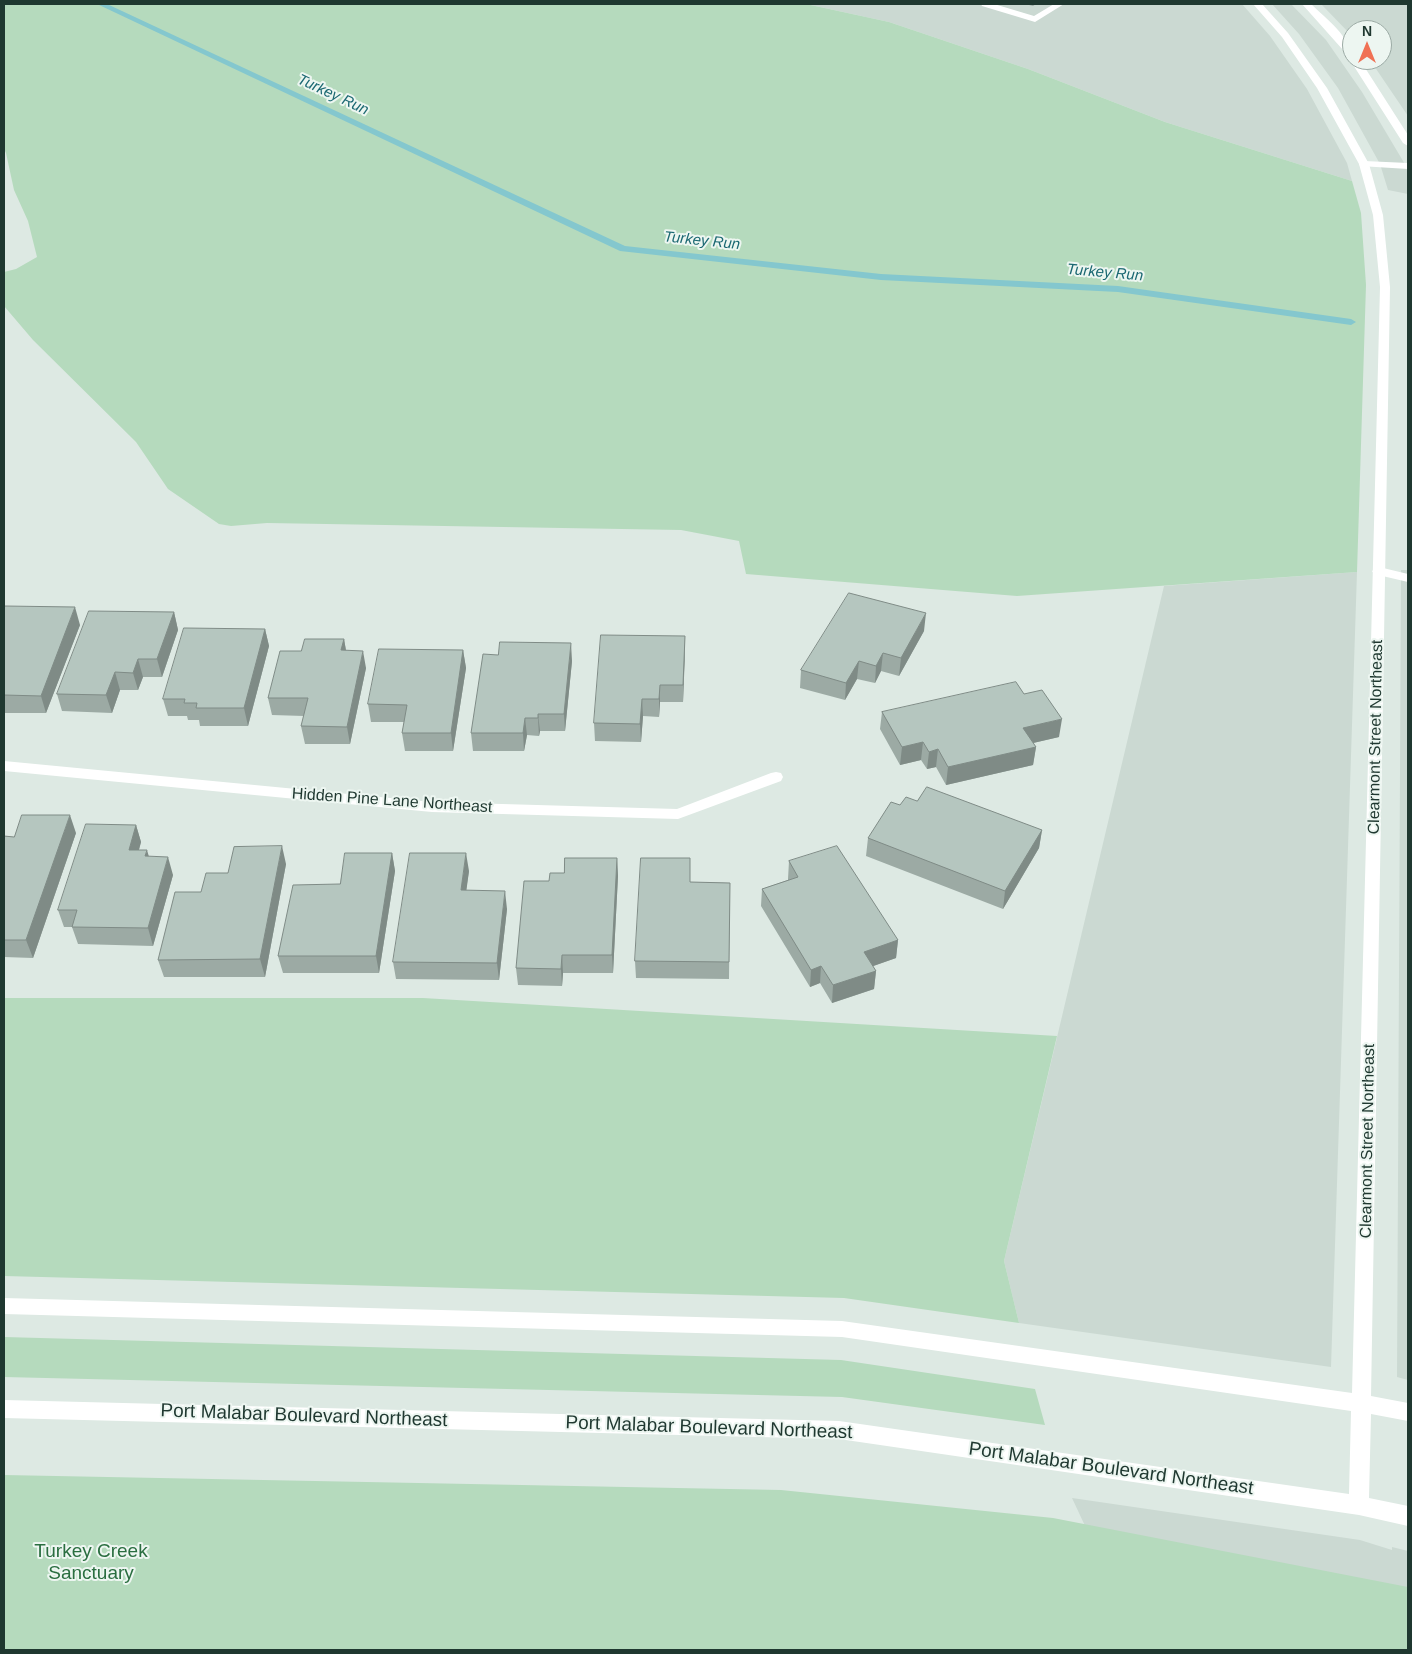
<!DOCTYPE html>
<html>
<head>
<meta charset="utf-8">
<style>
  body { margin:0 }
  #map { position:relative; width:1412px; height:1654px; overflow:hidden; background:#dde9e3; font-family:Helvetica,sans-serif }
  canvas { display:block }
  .frame { position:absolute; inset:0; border:5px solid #1f3830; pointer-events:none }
  .north { position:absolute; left:1342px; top:20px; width:50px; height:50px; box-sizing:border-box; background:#edf6f1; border:1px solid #9baaa4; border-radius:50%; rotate:0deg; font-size:14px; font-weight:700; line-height:20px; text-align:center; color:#1f3830 }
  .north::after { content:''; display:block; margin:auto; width:18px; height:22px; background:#f07154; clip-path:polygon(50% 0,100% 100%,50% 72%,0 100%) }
</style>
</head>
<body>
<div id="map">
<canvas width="1412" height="1654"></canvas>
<div class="frame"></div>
<div class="north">N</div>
</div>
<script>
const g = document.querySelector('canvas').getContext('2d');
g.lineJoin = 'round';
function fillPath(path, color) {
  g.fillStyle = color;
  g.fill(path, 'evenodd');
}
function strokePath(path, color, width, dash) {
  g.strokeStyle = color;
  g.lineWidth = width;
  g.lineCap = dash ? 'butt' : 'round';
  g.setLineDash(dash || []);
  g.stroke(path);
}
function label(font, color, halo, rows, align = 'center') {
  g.font = font + ' Helvetica,sans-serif';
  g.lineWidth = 4;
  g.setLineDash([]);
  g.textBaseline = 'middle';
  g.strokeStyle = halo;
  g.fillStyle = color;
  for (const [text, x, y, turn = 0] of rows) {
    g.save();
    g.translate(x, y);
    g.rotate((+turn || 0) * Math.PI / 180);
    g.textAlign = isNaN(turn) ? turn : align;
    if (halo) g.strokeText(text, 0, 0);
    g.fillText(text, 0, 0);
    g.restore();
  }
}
fillPath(new Path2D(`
  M806,4H1242L1270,36L1307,89L1347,163L1352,181L1165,122L1028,69L889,22Z
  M1272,4H1291L1326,40L1362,92L1406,166L1408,176V194L1388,190L1380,164L1338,88L1299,34Z
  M1321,4H1408V116L1370,60H1382V30H1352V36Z
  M1401,570H1408V1380L1397,1377Z
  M1357,572L1331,1367L1019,1323L1004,1261L1164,586Z
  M1072,1498L1360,1540L1392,1550V1547L1408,1551V1650H1143Z`), '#cbd9d2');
fillPath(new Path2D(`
  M4,4H806L889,22L1028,69L1165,122L1352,181L1361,213L1366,285L1357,572L1017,596L746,574L739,541L681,530L267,523L231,526L219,524L168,489L136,442L33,340L4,306V272L16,269L37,257L28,221L14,190L6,153L4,149Z
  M4,998H423L1057,1036L1004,1261L1019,1323L844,1298L4,1276Z
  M4,1337L841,1360L1035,1389L1045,1425L842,1397L4,1377Z
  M4,1475L781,1490L1053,1518L1408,1587V1650H4Z`), '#b5dabd');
fillPath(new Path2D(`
  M97,4H107L625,246L881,274L1118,286L1351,319L1356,322L1351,325L1118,292L881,280L620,251Z`), '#84c7ce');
fillPath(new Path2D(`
  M981,4H994L1034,16L1054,4H1064L1035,22L982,6Z
  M1379,567L1408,574V582L1374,574L1372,571Z`), '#fff');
fillPath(new Path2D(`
  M1364,161L1408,163V169L1360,166L1359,164Z
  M4,761L432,802L677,809L771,773L776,772L781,773L783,777L781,781L678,819L432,812L4,771Z`), '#fff');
fillPath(new Path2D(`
  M1253,4H1262L1288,33L1327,88L1369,164L1383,215L1390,287L1371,1396L1408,1403V1421L1371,1414L1369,1498L1408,1506V1526L1359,1515L839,1439L4,1418V1400L839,1421L1349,1494L1351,1411L842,1337L4,1314V1298L842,1321L1352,1393L1380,287L1373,215L1359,164L1317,88L1282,37Z
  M1302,4H1311C1326,19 1352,37 1352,60H1360L1408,135V146L1403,143L1350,60L1351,59Z`), '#fff');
fillPath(new Path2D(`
  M1025,4H1036L1033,6Z
  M4,606L80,625L46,713H4Z
  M174,612L178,630L162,677H143L138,690H120L112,713L62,711L57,694Z
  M265,629L269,646L248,726H200L199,720H188L187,716H168L163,699Z
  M924,631L899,676L881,671L875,683L857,679L845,700L800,688L801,670Z
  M685,636L683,702H660L659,717L643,716L641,742L595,741L594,723Z
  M344,639L346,650L366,668L350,744H305L301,726L304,716L272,715L268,698L301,651Z
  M463,650L466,668L453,751H405L402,733L404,722H371L368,704Z
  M572,661L565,731H540L539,736L527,735L524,751H473L471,733Z
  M1024,694L1059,737L1033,743L1036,747L1033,765L946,785L936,767L927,769L921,760L900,765L880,729L882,712Z
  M917,801L1042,830L1039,848L1003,909L866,856L868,838L900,805Z
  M136,825L141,842L139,850L173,875L153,946L78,944L72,927H64L58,910Z
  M76,833L33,958L4,957V836L14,837Z
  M392,853L395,871L379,973H283L278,956L340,884Z
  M617,858L618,876L613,973H563L562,986L518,985L516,968L549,881Z
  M789,861L898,940L896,958L873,966L876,971L874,989L832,1003L820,983L810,987L761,906L762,889L788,880V879Z
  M286,864L265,977H164L158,960L228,873Z
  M469,871L466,890L507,909L499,980L396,979L393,962Z
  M690,882L730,883L729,979L636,978L635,961Z`), '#9caaa4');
fillPath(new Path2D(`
  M75,607L80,625L46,713L41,696Z
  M174,612L178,630L162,677L157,659Z
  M926,613L924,631L899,676L901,658Z
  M265,629L269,646L248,726L244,708Z
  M685,636V653L683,702V685Z
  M344,639L347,657L341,650Z
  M571,643L572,661L565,731L564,714Z
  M463,650L466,668L453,751L451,733Z
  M363,651L366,668L350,744L347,727Z
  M883,653L881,671L875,683L876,666Z
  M138,659L143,677L138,690L133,673Z
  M859,661L857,679L845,700L846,683Z
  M115,672L120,690L112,713L106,695Z
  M660,685V702L659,717V699Z
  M642,699L643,716L641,742L640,724Z
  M538,714L540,731L539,736L538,718Z
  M525,718L527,735L524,751L523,733Z
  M1062,719L1059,737L1020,746L1023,728Z
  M923,742L921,760L900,765L902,747Z
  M1036,747L1033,765L946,785L948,767Z
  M938,749L936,767L927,769L929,752Z
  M70,815L76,833L33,958L26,940Z
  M136,825L141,842L134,867L129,850Z
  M1042,830L1039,848L1003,909L1005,891Z
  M282,846L286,864L265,977L260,959Z
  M147,850L152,867L145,856Z
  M392,853L395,871L379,973L376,956Z
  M466,853L469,871L464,908L461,890Z
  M168,857L173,875L153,946L148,928Z
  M617,858L618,876L613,973L612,955Z
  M505,891L507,909L499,980L497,963Z
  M898,940L896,958L862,970L864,952Z
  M562,955L563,973L562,986L561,969Z
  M821,966L820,983L810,987L811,970Z
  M876,971L874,989L832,1003L833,985Z`), '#7f8b86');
const building = new Path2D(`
  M849,593L926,613L901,658L883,653L876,666L859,661L846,683L801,670Z
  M4,606L75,607L41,696L4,695Z
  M89,611L174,612L157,659H138L133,673L115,672L106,695L57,694Z
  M184,628L265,629L244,708H196L197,703H184L185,699H163Z
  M601,635L685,636L683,685H660L659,699H642L640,724L594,723Z
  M305,639H344L341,650L363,651L347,727L301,726L308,698H268L280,651H301Z
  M500,642L571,643L564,714H538V718H525L523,733H471L483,654L498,655Z
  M379,649L463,650L451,733H402L407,705L368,704Z
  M1016,682L1024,694L1042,690L1062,719L1023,728L1036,747L948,767L938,749L929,752L923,742L902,747L882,712Z
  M927,787L1042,830L1005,891L868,838L891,802L900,805L906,797L917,801Z
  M22,815H70L26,940H4V836L14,837Z
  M86,824L136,825L129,850H147L145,856L168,857L148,928L72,927L77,910H58Z
  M282,846L260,959L158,960L175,892H201L206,873H228L234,847Z
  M837,846L898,940L864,952L876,971L833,985L821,966L811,970L762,889L798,877L789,861Z
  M345,853H392L376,956H278L293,885L340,884Z
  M410,853H466L461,890L505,891L497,963L393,962Z
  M565,858H617L612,955H562L561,969L516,968L524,881H549L550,873H564Z
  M641,858H690V882L730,883L729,962L635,961Z`);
fillPath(building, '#b5c6bf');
strokePath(building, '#7f8b86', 1);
label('italic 15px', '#1b6872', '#edf6f1', [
  ["Turkey Run",333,95,25],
  ["Turkey Run",702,241,6],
  ["Turkey Run",1105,273,5]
]);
label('16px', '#1f3830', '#edf6f1', [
  ["Clearmont Street Northeast",1376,737,-89],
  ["Hidden Pine Lane Northeast",392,801,4],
  ["Clearmont Street Northeast",1368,1141,-89]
]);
label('19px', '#1f3830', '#edf6f1', [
  ["Port Malabar Boulevard Northeast",304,1416,2],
  ["Port Malabar Boulevard Northeast",709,1428,2],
  ["Port Malabar Boulevard Northeast",1111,1469,8]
]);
label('19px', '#2a6e40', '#edf6f1', [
  ["Turkey Creek",91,1552],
  ["Sanctuary",91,1574]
]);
</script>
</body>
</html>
